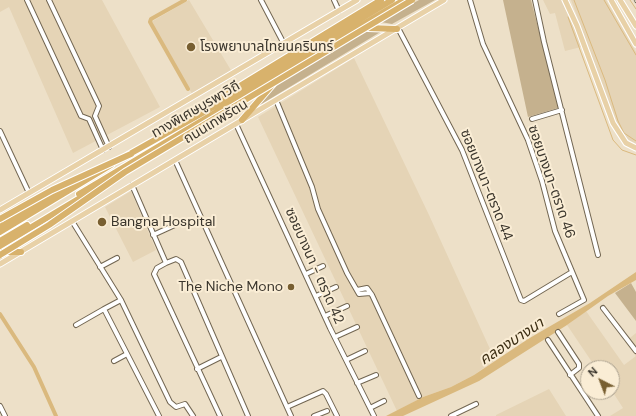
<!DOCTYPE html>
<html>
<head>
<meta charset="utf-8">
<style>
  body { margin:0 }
  #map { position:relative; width:636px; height:416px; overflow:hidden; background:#ede0c8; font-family:"DM Sans",sans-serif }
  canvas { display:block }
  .north { position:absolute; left:580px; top:360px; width:40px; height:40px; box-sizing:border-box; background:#faedd5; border:1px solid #ada391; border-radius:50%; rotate:318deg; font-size:11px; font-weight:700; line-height:16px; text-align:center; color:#3a352c }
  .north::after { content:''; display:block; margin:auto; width:14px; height:18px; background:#785f31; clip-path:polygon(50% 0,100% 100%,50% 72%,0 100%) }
</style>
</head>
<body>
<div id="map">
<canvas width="636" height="416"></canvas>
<div class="north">N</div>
</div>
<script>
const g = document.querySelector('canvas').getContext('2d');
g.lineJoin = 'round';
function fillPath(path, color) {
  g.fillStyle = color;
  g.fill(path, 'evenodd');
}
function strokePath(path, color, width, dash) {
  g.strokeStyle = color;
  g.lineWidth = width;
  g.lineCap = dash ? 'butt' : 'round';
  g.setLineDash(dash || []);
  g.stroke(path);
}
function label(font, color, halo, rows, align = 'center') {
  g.font = font + ' "DM Sans","Noto Sans Thai",sans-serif';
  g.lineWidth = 4;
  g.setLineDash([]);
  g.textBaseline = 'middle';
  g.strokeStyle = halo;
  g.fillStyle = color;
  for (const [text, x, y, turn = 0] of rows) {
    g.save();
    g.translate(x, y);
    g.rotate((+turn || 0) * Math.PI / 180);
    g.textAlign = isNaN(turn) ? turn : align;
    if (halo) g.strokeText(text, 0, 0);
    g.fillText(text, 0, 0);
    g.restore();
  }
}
fillPath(new Path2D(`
  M0,0H102L160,107L73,153L9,7L0,12Z
  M189,0L232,72L192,94L151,22Z
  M543,0H561L578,35L581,47L565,51L555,13L550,14Z
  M571,0H606L636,52V144L624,137L617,123Z
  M354,58L429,215L495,360L474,375L451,387L423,397L397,411L258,117Z
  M131,191L156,250L133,262L105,207Z
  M586,311L624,365L636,356V416H610L623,408L612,391V368H596L567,325Z
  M636,333V356L625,342Z
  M549,389L566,416H496V415Z`), '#e5d4b6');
fillPath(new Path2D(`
  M419,0H435L392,24L381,22Z
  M503,0H531L558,105V108L528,117Z
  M370,29L382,31L255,108L275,85Z
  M631,283L636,292V321L615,293Z`), '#c5b18e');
fillPath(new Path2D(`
  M636,272V280L608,296L567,325L479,381L403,416H386L423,397L451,387L474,375L528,339L590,303Z`), '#dab97e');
strokePath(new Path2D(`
  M574,0L605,80L618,121L624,133L636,141
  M604,0L636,55
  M630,0L636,9
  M568,17L613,140L622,150L636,155`), '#dab97e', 1);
strokePath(new Path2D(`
  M185,0L151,19L150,22L188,89
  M0,314L34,367L56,416`), '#dab97e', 4);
const minor = new Path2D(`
  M27,0L81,116L89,119L103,150
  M49,0L99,106L95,116L109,147
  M261,0L284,44
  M334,0L339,11
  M470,0L483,44L528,140L542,181L555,231L584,300L559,314
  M535,0L544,42L598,255
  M398,28L462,150L521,300L524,301L572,272
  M276,100L312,187L318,209L347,273L359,294L370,293
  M532,119L562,110
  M236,124L330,328L374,416
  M0,131L29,193
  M175,160L291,416
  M132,185L166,263L176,259L181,262L248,416
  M72,221L121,300L170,402L176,407L185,404L193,416
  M153,235L177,224
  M166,263L157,268L154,274L220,416
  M100,267L117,258
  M306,274L323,266
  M357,290L367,288L372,295L419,396
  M316,296L336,287
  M121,300L104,309L159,416
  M603,308L636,351
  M325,316L347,306
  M76,325L104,309
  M558,332L579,364V368L570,375
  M335,337L357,327
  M548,340L598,416
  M346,360L365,351
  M114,361L127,354
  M197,369L221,357
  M357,383L376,375
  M0,406L5,416
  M287,407L323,391L326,394L337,416
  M370,408L384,401
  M314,416L327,411
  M451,416L476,404`);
const major = new Path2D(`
  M565,0L577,26L613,123L626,143L636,148
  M611,0L636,44
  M620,0L636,26
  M0,210L357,0
  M0,264L444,0`);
const highway = new Path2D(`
  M368,28L397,29
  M202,109L381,0
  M242,120L273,84
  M128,155L238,93L392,0
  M79,194L404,0
  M0,227L74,182
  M0,232L111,165
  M0,241L27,225
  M0,246L105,183
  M3,252H21`);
strokePath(minor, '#726652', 6);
strokePath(major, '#fff', 7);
strokePath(highway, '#fff', 8);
strokePath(minor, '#fff', 4);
strokePath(major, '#e8d1a7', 5);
strokePath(highway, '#d8b26c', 6);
const rail = new Path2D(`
  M635,0L636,2`);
strokePath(rail, '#6e675a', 2.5);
strokePath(rail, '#faedd5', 1, [3]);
const highwayBridge = new Path2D(`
  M0,219L52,190L131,154
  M0,255L49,225L125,172L412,0`);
strokePath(highwayBridge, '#fff', 8, []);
strokePath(highwayBridge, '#d8b26c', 6);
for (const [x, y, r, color] of [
  [191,47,5,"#785f31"],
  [102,222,5,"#785f31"],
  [291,287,4,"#785f31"]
]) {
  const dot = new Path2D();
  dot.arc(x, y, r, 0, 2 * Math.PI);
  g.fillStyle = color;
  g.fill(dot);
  strokePath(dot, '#faedd5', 1.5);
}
label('14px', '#3a352c', '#faedd5', [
  ["โรงพยาบาลไทยนครินทร์",200,47],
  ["Bangna Hospital",111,222],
  ["The Niche Mono",283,287,"right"]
], 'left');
label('14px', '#3a352c', '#faedd5', [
  ["ทางพิเศษบูรพาวิถี",196,110,-30],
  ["ถนนเทพรัตน",216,122,-31],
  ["ซอยบางนา-ตราด 46",551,182,71],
  ["ซอยบางนา-ตราด 44",486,185,68],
  ["ซอยบางนา - ตราด 42",314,266,66]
]);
label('italic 15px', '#3b2d12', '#faedd5', [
  ["คลองบางนา",512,342,-33]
]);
</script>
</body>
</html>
